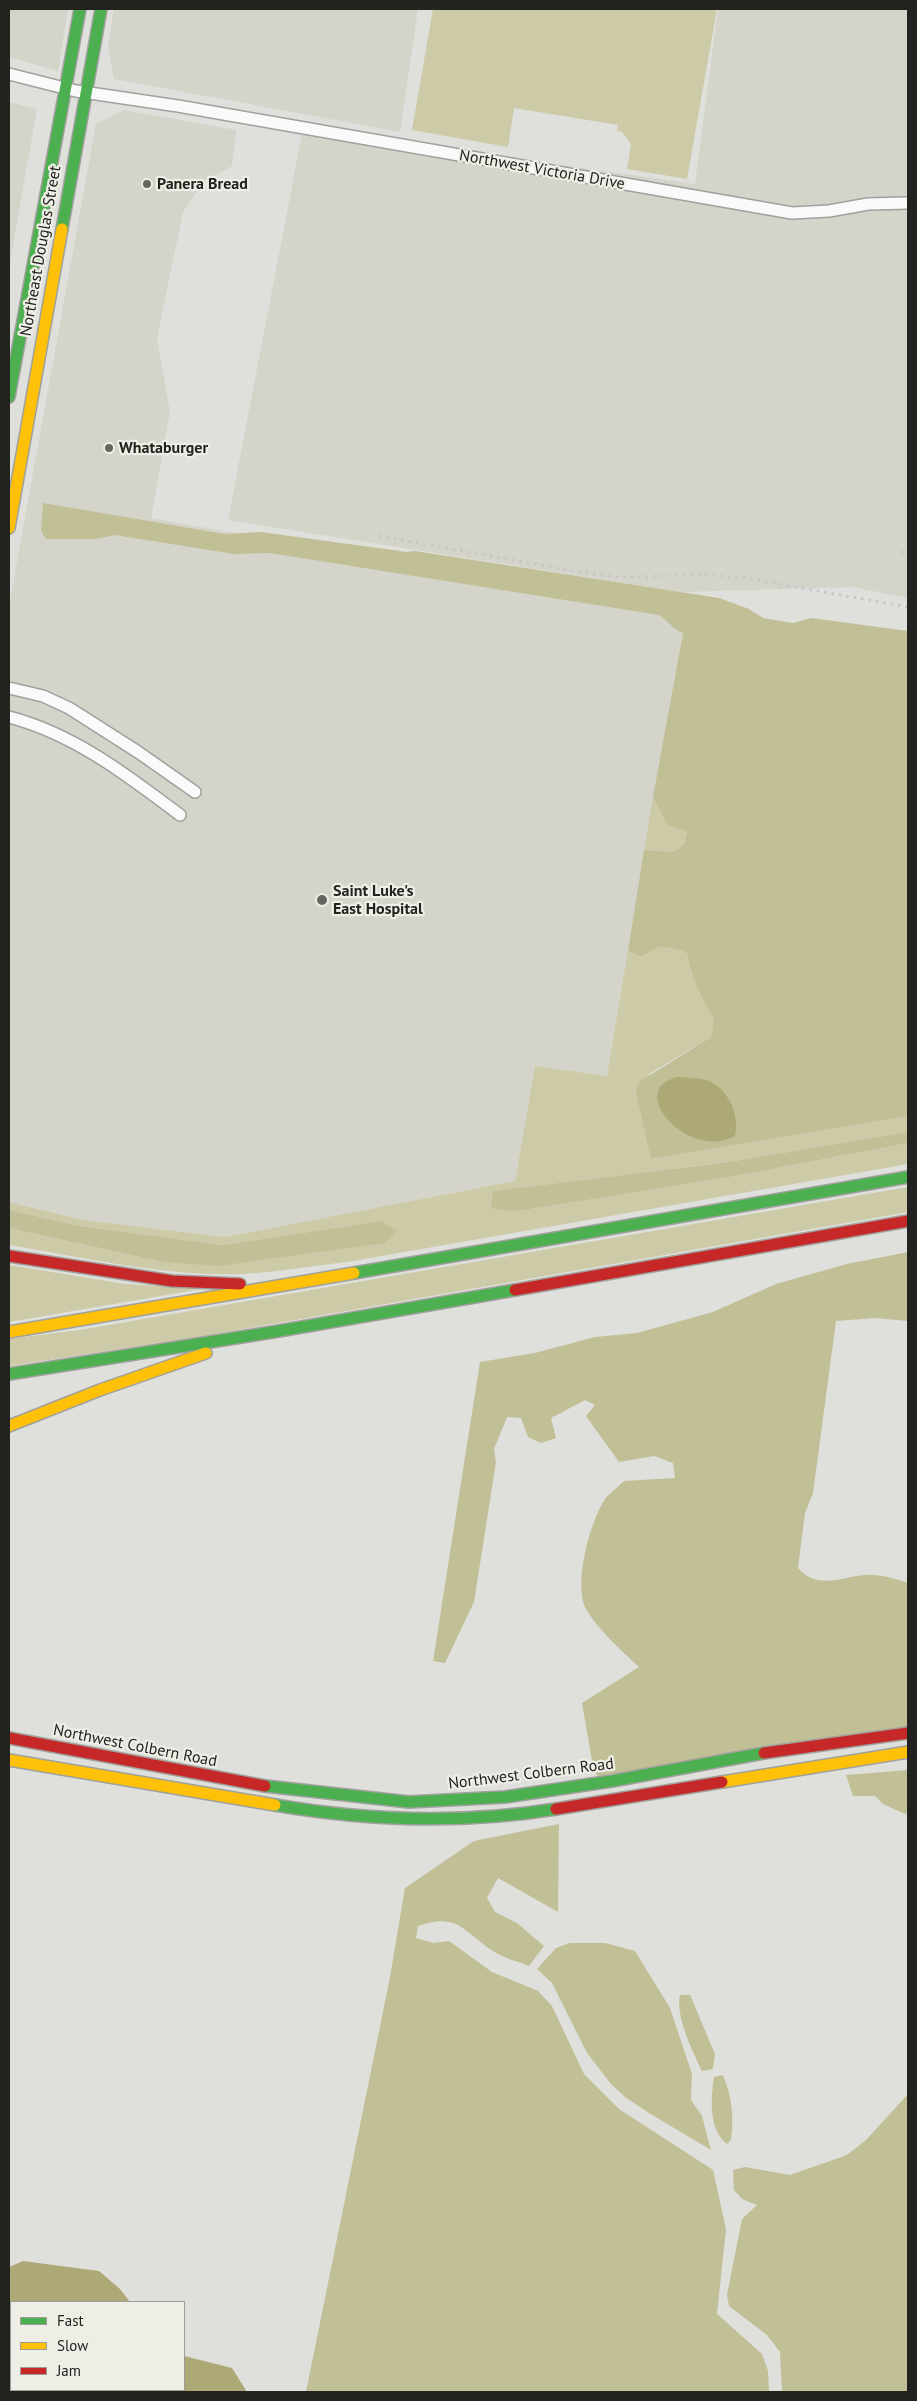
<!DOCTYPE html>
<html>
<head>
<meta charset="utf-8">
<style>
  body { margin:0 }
  #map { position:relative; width:917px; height:2401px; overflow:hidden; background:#dfdfdb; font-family:"PT Sans",sans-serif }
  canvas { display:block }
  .frame { position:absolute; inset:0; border:10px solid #22221f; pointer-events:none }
  .legend { position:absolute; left:10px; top:2301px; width:175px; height:90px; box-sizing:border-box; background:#efeee6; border:1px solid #9d9c96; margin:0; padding:6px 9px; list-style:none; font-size:15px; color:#22221f }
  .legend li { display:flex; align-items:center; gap:10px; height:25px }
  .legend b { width:25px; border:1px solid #9d9c96 }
</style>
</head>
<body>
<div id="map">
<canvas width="917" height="2401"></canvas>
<div class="frame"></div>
<ul class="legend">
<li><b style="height:6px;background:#4caf50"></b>Fast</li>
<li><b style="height:6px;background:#ffc107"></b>Slow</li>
<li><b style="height:6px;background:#c62828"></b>Jam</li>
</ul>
</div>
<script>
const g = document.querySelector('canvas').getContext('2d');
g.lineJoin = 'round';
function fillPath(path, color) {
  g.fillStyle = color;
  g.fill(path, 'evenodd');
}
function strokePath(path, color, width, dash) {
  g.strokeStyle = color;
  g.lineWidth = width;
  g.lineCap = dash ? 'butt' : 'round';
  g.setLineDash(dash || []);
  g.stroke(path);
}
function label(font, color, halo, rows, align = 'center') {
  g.font = font + ' "PT Sans",sans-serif';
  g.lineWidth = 4.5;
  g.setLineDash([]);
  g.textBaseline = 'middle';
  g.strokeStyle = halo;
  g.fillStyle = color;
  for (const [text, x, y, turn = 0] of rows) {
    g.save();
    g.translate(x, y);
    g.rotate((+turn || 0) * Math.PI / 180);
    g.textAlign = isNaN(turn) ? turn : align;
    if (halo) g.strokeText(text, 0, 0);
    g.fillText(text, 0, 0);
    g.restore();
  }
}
fillPath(new Path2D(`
  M9,9H68L58,71L9,57Z
  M114,9H418L400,132L114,79L108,47Z
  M718,9H908V598L853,587L680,592L228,520L303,129L695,184Z
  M9,102L37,109L9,268Z
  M124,110L236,130L232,166L204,182L183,212L157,338L170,412L151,518L686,614L607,1076L535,1066L515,1181L225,1237L83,1220L9,1202V606L96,124Z`), '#d5d4ca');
fillPath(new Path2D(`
  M433,9H717L687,179L627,169L631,144L622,132L617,131L618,125L514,108L508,147L412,130Z
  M653,797L667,823L687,832L684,844L674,852L644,850Z
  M670,946L687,953C691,978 701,998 714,1019L711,1037L649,1074L651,1159L908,1116V1132L729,1162L493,1191L492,1208L512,1212L730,1177L908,1143V1164L347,1262C303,1267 258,1276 213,1274C145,1272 76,1256 9,1245V1228L163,1262L381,1221L223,1245L79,1226L9,1210V1202L83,1220L225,1237L515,1181L535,1066L607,1076L628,951L641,957L651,949Z
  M908,1187V1212L204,1336L9,1366V1339L80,1330Z
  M9,1265L125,1284L201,1289L9,1322Z`), '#cccaa7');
fillPath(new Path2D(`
  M43,503L225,534L261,532L407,552L415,551L719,598L749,609L763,618L793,623L811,618L908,631V1116L651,1159L636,1092L639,1082L711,1037L714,1019C701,998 691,978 687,953C667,945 659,944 641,957L628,951L644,850L674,852L684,844L687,832L667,824L653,797L683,633C672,629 669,621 659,615L270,553L234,554L115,535L95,539H46L41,531Z
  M908,1132V1143L730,1177L512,1212L491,1208L493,1191L729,1162Z
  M9,1210L79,1226L223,1245L381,1221L397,1231L384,1243L218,1266L163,1262L9,1228Z
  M908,1252V1321L875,1318L836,1321L813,1493L805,1513L798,1568C816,1590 842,1577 865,1575C880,1574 895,1579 908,1583V1728L598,1776L594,1772L582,1703L639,1667C622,1651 595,1627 585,1607C574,1581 590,1522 605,1499C610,1493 618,1487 624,1481L675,1478L673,1463L654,1456L619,1462L586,1416L595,1405L585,1400L551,1418L556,1438L541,1443L528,1437L521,1418L507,1417L494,1449L496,1462L474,1602L445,1663L433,1661L480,1362L535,1353L595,1337L637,1333L713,1312L776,1284L847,1264Z
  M908,1770V1813L905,1814L883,1804L875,1796H853L846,1775Z
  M559,1824L558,1912L498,1878L487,1898L495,1912L517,1923L544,1946L529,1966C517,1961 503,1958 493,1951C463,1931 458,1912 418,1926L416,1938L433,1943L449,1941L492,1972L538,1991L552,2006L584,2074L619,2109L713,2170L726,2229L717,2314L762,2354L768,2371L769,2392H306L390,1977L405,1888L474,1841Z
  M570,1943H605L635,1951L670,2008L692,2074L691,2100L702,2116L711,2150L649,2113L625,2097L611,2084L587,2053L552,1983L537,1969L556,1948Z
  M680,1995H690L715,2054L713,2069L702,2071C693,2052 675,2016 680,1995Z
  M723,2075C732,2097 734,2116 731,2140L727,2144C708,2129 711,2098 714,2077Z
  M908,2094V2392H782L780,2352L767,2335L729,2306L727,2295L742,2219L757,2205L742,2199L734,2190L733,2170L745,2167L790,2175L847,2155L866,2140Z`), '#c1bf96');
fillPath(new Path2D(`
  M678,1077C687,1078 698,1078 706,1080C728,1087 740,1115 735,1136C690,1162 623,1089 678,1077Z
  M23,2261L99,2271L120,2289L130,2302H11V2306L9,2304V2267Z
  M184,2356L232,2368L247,2392H107L104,2390H184Z`), '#aca976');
const street = new Path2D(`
  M9,74L76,91L178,106L792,213L829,211L868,204L908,203
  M9,688L43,696L69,708L138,752L195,792
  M9,717C74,734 127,775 180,815`);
const fast = new Path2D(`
  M62,229L101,9
  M9,397L80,9
  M354,1273L908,1177
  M9,1374L273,1332L515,1290
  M265,1786L409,1802L505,1797L612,1781L764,1753
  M275,1805C368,1821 463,1824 556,1809`);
const slow = new Path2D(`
  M9,528L62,229
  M9,1332L354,1273
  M9,1426L100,1390L206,1353
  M9,1760L275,1805
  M722,1782L908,1752`);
const jam = new Path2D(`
  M9,1256L172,1281L240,1284
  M515,1290L908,1221
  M9,1738L265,1786
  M764,1753L908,1733
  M556,1809L722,1782`);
strokePath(street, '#a0a09d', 14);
strokePath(fast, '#a0a09d', 14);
strokePath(slow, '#a0a09d', 14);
strokePath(jam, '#a0a09d', 14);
strokePath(street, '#fafafa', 11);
strokePath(fast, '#4caf50', 11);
strokePath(slow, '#ffc107', 11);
strokePath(jam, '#c62828', 11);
strokePath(new Path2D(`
  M379,536L580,572L618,577L706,575L746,578L908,607
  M901,552L908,553`), '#c7c7c7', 3, [2.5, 5]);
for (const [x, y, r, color] of [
  [147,184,5,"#646461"],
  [109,448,5,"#646461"],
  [322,900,6,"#646461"]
]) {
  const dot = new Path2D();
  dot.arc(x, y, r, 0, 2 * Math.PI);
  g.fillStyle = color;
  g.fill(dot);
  strokePath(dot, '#efeee6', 2);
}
label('16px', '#22221f', '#efeee6', [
  ["Northwest Victoria Drive",542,170,10],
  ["Northeast Douglas Street",41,251,-80],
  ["Northwest Colbern Road",135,1746,11],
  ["Northwest Colbern Road",531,1774,-7]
]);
label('bold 16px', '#22221f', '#efeee6', [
  ["Panera Bread",157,184],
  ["Whataburger",119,448],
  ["Saint Luke's",333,891],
  ["East Hospital",333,909]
], 'left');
</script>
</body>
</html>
